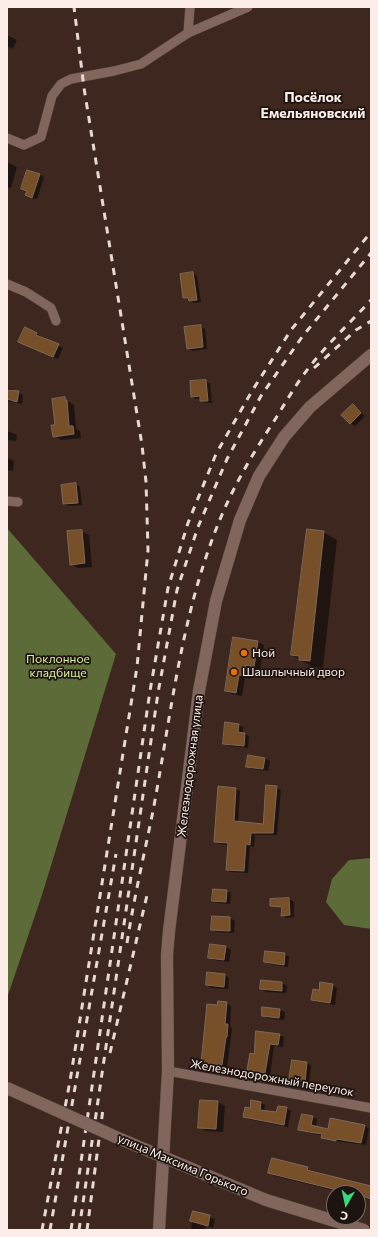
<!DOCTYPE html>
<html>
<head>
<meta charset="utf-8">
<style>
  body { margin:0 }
  #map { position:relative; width:378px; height:1237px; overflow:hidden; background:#3d271f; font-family:Commissioner,sans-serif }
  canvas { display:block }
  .frame { position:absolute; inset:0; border:8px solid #fcede8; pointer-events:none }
  .north { position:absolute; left:326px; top:1185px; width:40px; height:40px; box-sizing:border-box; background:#1d130f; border:1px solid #766a66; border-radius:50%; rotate:189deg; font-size:11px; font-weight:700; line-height:16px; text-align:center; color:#fcede8 }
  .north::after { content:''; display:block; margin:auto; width:14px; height:18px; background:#37d880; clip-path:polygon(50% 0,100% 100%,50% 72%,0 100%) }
</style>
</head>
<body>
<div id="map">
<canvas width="378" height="1237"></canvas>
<div class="frame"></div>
<div class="north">С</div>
</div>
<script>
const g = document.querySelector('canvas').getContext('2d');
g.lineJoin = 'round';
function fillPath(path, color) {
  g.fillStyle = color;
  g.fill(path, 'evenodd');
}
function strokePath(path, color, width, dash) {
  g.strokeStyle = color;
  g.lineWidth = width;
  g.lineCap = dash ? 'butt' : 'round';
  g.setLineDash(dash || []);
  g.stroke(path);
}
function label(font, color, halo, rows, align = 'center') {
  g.font = font + ' Commissioner,sans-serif';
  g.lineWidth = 3.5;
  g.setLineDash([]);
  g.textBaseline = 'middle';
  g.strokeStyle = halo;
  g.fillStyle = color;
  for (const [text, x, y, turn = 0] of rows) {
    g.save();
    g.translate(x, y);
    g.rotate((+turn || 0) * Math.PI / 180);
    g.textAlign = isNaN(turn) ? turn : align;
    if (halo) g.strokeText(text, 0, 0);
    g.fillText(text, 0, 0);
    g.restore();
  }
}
fillPath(new Path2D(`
  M7,528L116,654L42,895L7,998Z
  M371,858V929L344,925L326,902L332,879L349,860Z`), '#5d6b38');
fillPath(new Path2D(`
  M7,35L17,40L13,49L7,46Z
  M7,162L17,167L11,188L7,187Z
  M39,174L44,177L37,199L31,198L28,192L23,189Z
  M193,273L197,276L201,302L194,303L184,298Z
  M200,326L205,329L207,349L192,351L188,348Z
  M37,334L63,348L58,359L24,344Z
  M206,381L210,384L212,403H206L201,399H196L192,397Z
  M7,388L12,389L23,395L22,404L7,401Z
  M64,398L74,405L76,429L80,431L81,438L61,440L54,436Z
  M353,405L365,416L355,426L350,423Z
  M7,431L17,435L16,441L7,440Z
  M7,458L14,461L13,471L7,470Z
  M76,484L80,487L82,505L69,506L64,504Z
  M81,531L89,535L92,567L78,568L71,564Z
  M323,532L337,540L323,668L313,667L292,655Z
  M234,638L258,642L264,645L260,670L252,668L250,679L245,678L242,696L232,694L226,691Z
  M239,725L243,727V733L249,736L248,748L229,746L224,743Z
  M249,756L265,758L270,761L268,771L252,769L247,766Z
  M219,787L236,789L240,791L238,823L264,825L276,787L281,790L277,835H255L254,847L250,846L248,873L231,872L227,870L228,845L219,844L215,841Z
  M226,891L231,893L230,904L218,903L213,901Z
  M289,899L294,902V917L287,918L282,915L283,908L271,905Z
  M213,917L230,918L235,921L234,933L217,932L212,930Z
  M211,945L226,947L231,950L229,962L214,960L209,957Z
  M285,954L289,957L288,967L270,964L265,962Z
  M225,975L229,978L228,989L211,988L207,985Z
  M262,981L282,983L287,986L286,993L266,992L262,989Z
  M332,985L337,988L335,1005L317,1002L312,1000L320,991Z
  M227,1003L231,1006L230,1027L232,1028L227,1067L207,1065L202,1062L218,1006Z
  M263,1008L280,1010L285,1012L284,1020L267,1018L263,1015Z
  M279,1035L284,1037L283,1047L274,1046L270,1075L253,1072L248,1070L255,1055Z
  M307,1063L311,1065L309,1084L295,1082L290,1079Z
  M201,1101L218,1102L225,1106L223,1132L206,1131L199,1127Z
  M261,1103L265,1105L264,1112L277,1114L286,1108L291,1111L288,1127L248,1119L244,1116L250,1109Z
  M313,1117L317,1119L316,1127L328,1131L365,1126L369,1129L366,1145L327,1140L322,1137L323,1136L299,1129Z
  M272,1159L371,1187V1200L358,1196V1193H344L275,1176L269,1172Z
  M193,1212L215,1219L213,1228L206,1226L205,1230H191Z`), '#0007');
const building = new Path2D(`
  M27,170L40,174L32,198L25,195L27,191L21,189Z
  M193,272L197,300L189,301L188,298H183L180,274Z
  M201,325L203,347L187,349L184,327Z
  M25,327L37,333L36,335L59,344L53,357L18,342Z
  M206,380L208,401H200V396L191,397L190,381Z
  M7,390L19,391L17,402L7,399Z
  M65,397V400H67L69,426H73L74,434L53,437L51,425H55L52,399Z
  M353,404L361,413L350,424L341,415Z
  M76,483L78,503L63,504L61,485Z
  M307,529L324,531L310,661L299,660V656L291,655Z
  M82,530L85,563L70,565L67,531Z
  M233,637L258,641L254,667L246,665L244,676L239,675L236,693L225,691Z
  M225,722L239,724L238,732L245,733L244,746L223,744Z
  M248,755L265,758L263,769L246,767Z
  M266,785L277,786L273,833H251L250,845L246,844L244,871L226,870L228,843L214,842L218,786L236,788L234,821L263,824Z
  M213,889L227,890L226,902L212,901Z
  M289,898L290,915L281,916L282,907L270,906V899Z
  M212,916L230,917V931L211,930Z
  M210,944L226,946L224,960L208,958Z
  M265,951L285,953L284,965L264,962Z
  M207,972L225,974L224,987L206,985Z
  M261,980L282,982V991L260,989Z
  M320,982L333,984L330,1003L311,1000L313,989L319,990Z
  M218,1001L227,1002L225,1024H228L227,1037H226L222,1065L201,1063L207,1004L217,1005Z
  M262,1007L280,1009L279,1018L262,1016Z
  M256,1031L280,1034L278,1045L270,1044L265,1073L247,1070L250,1053L254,1054Z
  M292,1060L307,1062L305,1082L289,1080Z
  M200,1100L218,1101L216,1129L198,1128Z
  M251,1100L261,1102L260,1110L276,1112L278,1106L287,1107L284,1125L243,1117L245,1107L250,1108Z
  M302,1114L313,1116L311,1125L328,1129L330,1118L365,1125L361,1143L336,1139V1141L321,1138L322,1134L298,1130Z
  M272,1158L308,1167L307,1170L371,1186V1199L358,1195V1193H349L268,1173Z
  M193,1211L210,1215L208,1226L190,1221Z`);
fillPath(building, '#774f29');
strokePath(building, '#7e6958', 1);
const street = new Path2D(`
  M188,33L190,7
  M7,138L24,145L41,137L52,96L61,84L71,79L114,71L141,64L188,33L248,7
  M7,284L26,292L51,308L56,321
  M7,501L18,502
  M168,1071L371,1108`);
const secondary = new Path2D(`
  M159,1230L168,1071L167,955L169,931L199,691L216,601L240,520L259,476L284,437L310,407L371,355`);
strokePath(street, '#57443e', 10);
strokePath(secondary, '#57443e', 13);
strokePath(street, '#80665d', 9);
strokePath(secondary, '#80665d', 12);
strokePath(new Path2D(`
  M314,368L356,330L371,321
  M127,943C134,898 144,855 153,811C172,710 182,606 224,510C238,478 257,447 276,418C287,400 298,381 311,365C329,342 351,322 371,300
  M110,1053L148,891
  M42,1230L70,1081L137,667L148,550L146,482L142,445L84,88L74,7
  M50,1230L116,854
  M71,1230L150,691L168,588L188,523L216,454L252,391L291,330L371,232
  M79,1230L158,693L177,590L198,527L227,459L261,396L302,337L371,253
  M87,1230L103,1109`), '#e7d8d2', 3, [7, 7]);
const secondaryBridge = new Path2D(`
  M7,1088L118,1138L266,1200L364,1230`);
strokePath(secondaryBridge, '#57443e', 13, []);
strokePath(secondaryBridge, '#80665d', 12);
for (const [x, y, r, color] of [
  [244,653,4,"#e8710a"],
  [234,672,4,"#e8710a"]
]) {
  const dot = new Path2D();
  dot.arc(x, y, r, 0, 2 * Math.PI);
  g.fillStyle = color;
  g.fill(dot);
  strokePath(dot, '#1d130f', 1.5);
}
label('12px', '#fcede8', '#1d130f', [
  ["Ной",252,653],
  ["Шашлычный двор",242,672]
], 'left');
label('12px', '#d9f0a0', '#1d130f', [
  ["Поклонное",58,659],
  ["кладбище",58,673]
]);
label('12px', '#fcede8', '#1d130f', [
  ["Железнодорожная улица",190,766,-83],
  ["Железнодорожный переулок",272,1078,10],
  ["улица Максима Горького",183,1165,23]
]);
label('bold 14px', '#fcede8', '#1d130f', [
  ["Посёлок",313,97],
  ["Емельяновский",313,113]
]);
</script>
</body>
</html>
